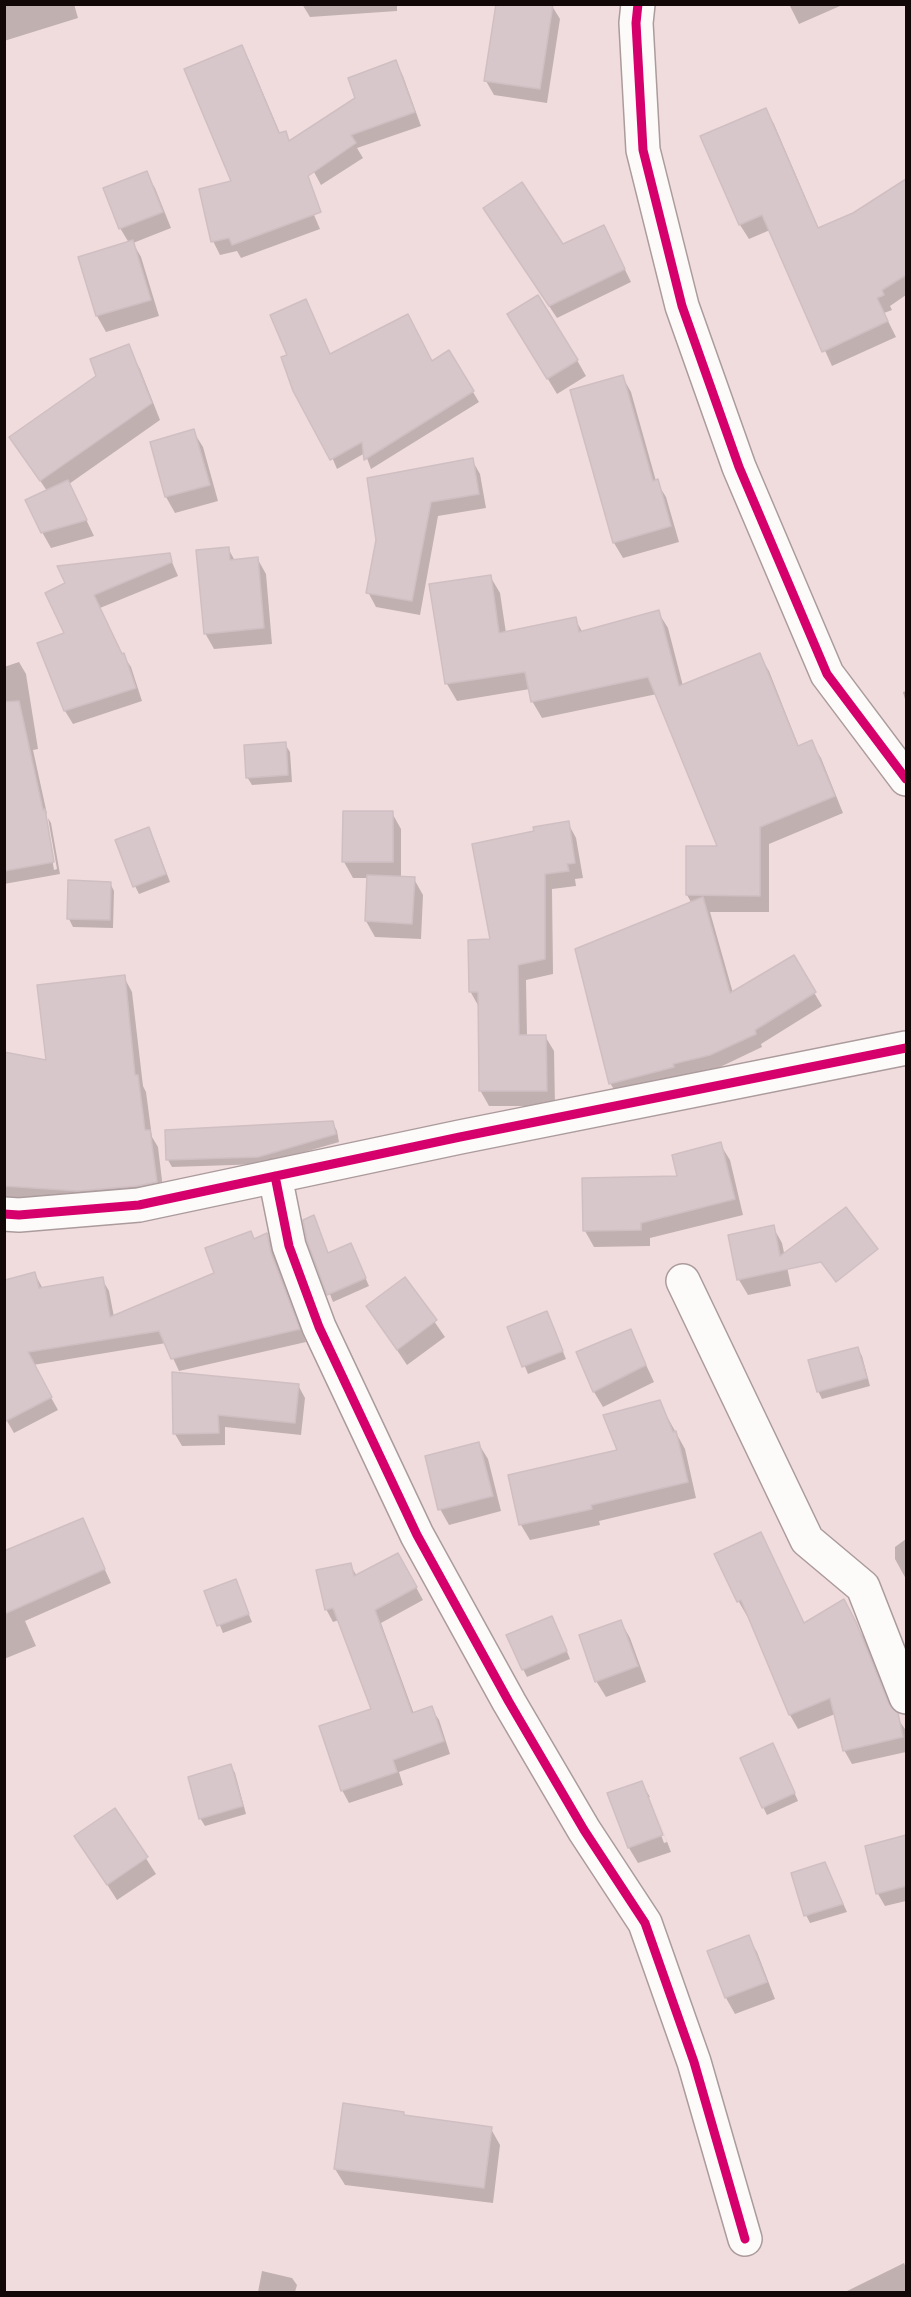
<!DOCTYPE html>
<html>
<head>
<meta charset="utf-8">
<style>
  body { margin:0 }
  #map { position:relative; width:911px; height:2297px; overflow:hidden; background:#f1dcdd; font-family:"PT Sans",sans-serif }
  canvas { display:block }
  .frame { position:absolute; inset:0; border:6px solid #130808; pointer-events:none }
</style>
</head>
<body>
<div id="map">
<canvas width="911" height="2297"></canvas>
<div class="frame"></div>
</div>
<script>
const g = document.querySelector('canvas').getContext('2d');
g.lineJoin = 'round';
function fillPath(path, color) {
  g.fillStyle = color;
  g.fill(path, 'evenodd');
}
function strokePath(path, color, width, dash) {
  g.strokeStyle = color;
  g.lineWidth = width;
  g.lineCap = dash ? 'butt' : 'round';
  g.setLineDash(dash || []);
  g.stroke(path);
}
fillPath(new Path2D(`
  M4,4H74L78,18L4,41Z
  M302,4H397V11L310,17Z
  M789,4H839L840,6L799,24Z
  M552,6L560,19L547,103L494,95L486,81Z
  M241,47L249,60L285,145L357,98L396,62L403,76L421,126L357,148L363,158L321,185L314,172L313,164L295,170L320,229L241,258L237,251L220,255L213,241L233,182Z
  M765,109L774,124L819,229L853,214L906,181V295L890,306L892,310L884,313L896,337L832,366L770,230L749,239L740,225L702,137Z
  M146,173L155,188L171,228L133,243L141,257L159,316L106,332L97,316L80,258L129,243L120,228Z
  M492,221L563,246L610,239L631,282L557,318Z
  M305,301L330,355L432,362L449,352L479,402L371,469L365,453L337,469L289,356Z
  M518,330L577,360L586,376L557,394Z
  M131,353L140,369L160,420L69,484L94,536L51,548L42,532L47,491L11,437Z
  M622,376L631,392L656,481L666,497L679,542L623,558L614,543Z
  M193,431L203,447L218,501L175,513L166,497L152,443Z
  M472,460L480,474L486,508L438,516L420,615L376,607L368,592L377,540Z
  M228,548L235,561L257,558L266,574L272,644L214,649L205,633Z
  M169,555L178,576L100,608L123,655L131,667L142,701L73,724L65,711L39,643L67,634L47,594Z
  M490,576L500,593L506,633L575,619L583,633L658,612L668,628L683,686L759,655L769,671L799,747L811,742L821,758L843,813L769,844V912H710L733,993L793,957L822,1006L761,1044L762,1047L718,1068L679,1077L618,1096L610,1083L692,904L687,895V847H720L657,694L542,718L532,701L530,689L457,701L447,684Z
  M19,662L26,674L38,749L33,750L47,814L44,811L54,870L57,869L48,818L51,823L60,874L4,884V667Z
  M906,691V703L903,692Z
  M285,744L290,752L292,782L252,785L247,777Z
  M392,813L401,829V878L414,879L423,895L421,939L375,937L366,921L368,878H353L344,862Z
  M568,823L576,838L583,878L575,879L576,886L552,889L553,974L526,980L527,1037L545,1036L554,1051L555,1106H489L480,1090L479,1007L470,991L535,832Z
  M153,837L170,882L139,894L135,886Z
  M110,883L114,891L113,928L73,927L69,919Z
  M124,977L132,992L143,1086L146,1092L152,1137L158,1147L164,1197L8,1200L4,1193V1126L47,1062Z
  M333,1123L337,1131L339,1142L263,1164L172,1167L168,1160Z
  M720,1144L730,1160L743,1215L650,1238V1246L594,1247L585,1231L679,1178Z
  M313,1217L329,1255L354,1252L369,1286L333,1302L309,1240Z
  M773,1227L782,1243L791,1286L748,1295L739,1280Z
  M267,1235L274,1248L278,1267L306,1342L179,1371L166,1343L33,1365L58,1410L14,1433L7,1421L4,1405V1312L13,1326L4,1282L35,1274L43,1289L102,1279L109,1291L114,1317L216,1274L254,1240Z
  M405,1279L445,1337L407,1365L368,1307Z
  M550,1320L566,1359L528,1374L509,1328Z
  M630,1330L654,1382L603,1407L594,1392L578,1352Z
  M858,1349L862,1356L870,1386L822,1399L818,1391Z
  M173,1374L298,1385L305,1398L301,1435L225,1427V1445L182,1446L175,1434Z
  M659,1402L685,1449L696,1498L599,1521L600,1525L530,1540L521,1525L619,1451Z
  M478,1443L488,1459L501,1511L449,1525L440,1509Z
  M82,1520L111,1583L25,1621L36,1646L4,1659V1565Z
  M906,1539V1579L895,1559V1547Z
  M768,1548L804,1624L843,1602L864,1638L892,1710L905,1729L906,1752L852,1764L844,1750L835,1714L798,1729L790,1715L749,1615L747,1616L739,1602L716,1555Z
  M350,1565L357,1576L405,1567L423,1600L381,1623L414,1714L431,1708L439,1720L450,1754L399,1772L403,1785L349,1803L342,1790L373,1710L339,1620L333,1622L326,1609Z
  M235,1581L252,1622L223,1633L206,1592Z
  M621,1622L630,1638L646,1682L606,1697L596,1681Z
  M556,1625L570,1659L527,1677L523,1669Z
  M777,1753L798,1801L767,1815L763,1807Z
  M231,1766L235,1773L246,1814L205,1826L200,1818Z
  M641,1782L650,1797H647L664,1843L667,1842L650,1797L671,1852L638,1863L629,1848Z
  M115,1810L156,1874L117,1900L86,1852Z
  M906,1837V1901L885,1906L878,1894L867,1847Z
  M829,1872L847,1912L810,1923L806,1915L793,1874Z
  M748,1937L757,1952L775,1999L735,2014L726,1998L709,1952Z
  M403,2113L405,2117L491,2129L500,2145L493,2203L345,2185L335,2169Z
  M904,2263L906,2268V2292H845Z
  M262,2271L292,2278L297,2285L295,2292H258Z`), '#0003');
const building = new Path2D(`
  M496,4H553L540,89L484,81Z
  M242,45L279,133L286,131L289,141L355,98L348,78L396,60L415,112L351,135L356,143L308,176L321,212L232,245L229,238L211,242L199,189L231,181L184,69Z
  M766,108L818,228L853,213L906,179V275L882,290L884,295L877,298L888,321L822,352L762,215L739,225L700,136Z
  M147,171L163,212L119,229L103,188Z
  M522,182L563,244L604,225L625,269L549,306L483,208Z
  M133,240L151,300L96,316L78,257Z
  M538,295L578,360L547,379L507,314Z
  M306,299L330,354L408,314L432,361L449,350L474,391L364,460L362,442L330,460L293,391L281,357L287,355L270,315Z
  M129,344L152,403L40,481L9,437L96,376L90,359Z
  M623,375L653,481L658,479L671,526L613,543L570,390Z
  M194,429L210,485L165,497L150,442Z
  M473,458L479,494L431,502L412,601L366,593L376,540L367,478Z
  M68,480L87,520L41,533L25,500Z
  M229,547L230,560L258,557L264,628L204,634L196,550Z
  M170,553L172,562L94,595L122,654L124,653L136,688L64,711L37,643L64,633L45,593L65,583L57,566Z
  M491,575L499,633L576,617L579,632L659,610L679,686L760,653L798,746L812,740L835,796L760,827V896L686,895V846H717L648,677L531,702L525,672L445,684L429,584Z
  M19,701L43,810L45,809L54,862L4,871V702Z
  M286,742L288,775L246,778L244,745Z
  M343,811H393V862H342Z
  M569,821L575,863L567,864L569,871L545,874V959L518,965L519,1035H546L547,1091H479L478,992H469L468,940L490,939L472,844L534,831L533,827Z
  M149,827L166,874L133,887L115,840Z
  M367,875L415,877L412,924L365,921Z
  M68,880L111,882L110,920L67,919Z
  M703,897L730,993L794,955L816,992L755,1030L756,1034L710,1055L673,1064L674,1067L609,1084L575,949Z
  M125,975L135,1075H138L145,1130H150L157,1182L136,1186L78,1191L4,1186V1052L46,1060L37,985Z
  M333,1121L336,1134L258,1157L166,1160L165,1130Z
  M721,1142L735,1199L641,1223V1230L583,1231L582,1178L677,1176L672,1155Z
  M846,1207L878,1249L836,1282L821,1262L737,1280L728,1235L774,1225L780,1256Z
  M314,1215L328,1253L351,1243L366,1278L327,1295L307,1241L303,1220Z
  M251,1231L254,1239L267,1233L271,1253L300,1329L171,1359L159,1331L28,1352L52,1397L4,1422L5,1280L35,1272L39,1288L103,1277L110,1317L214,1273L205,1248Z
  M405,1277L437,1320L397,1350L366,1306Z
  M547,1311L563,1351L522,1367L507,1327Z
  M631,1329L646,1365L593,1392L576,1352Z
  M858,1347L867,1378L817,1392L808,1360Z
  M172,1372L299,1384L295,1423L218,1415L219,1433L173,1434Z
  M660,1400L673,1432L676,1431L688,1482L591,1505L592,1509L519,1525L508,1475L617,1450L603,1415Z
  M479,1442L493,1496L438,1510L425,1456Z
  M83,1518L105,1569L4,1614V1551Z
  M761,1532L804,1623L844,1599L856,1622L889,1704L898,1713L903,1737L843,1751L830,1698L789,1715L741,1600L737,1602L714,1554Z
  M398,1553L417,1587L375,1610L412,1713L432,1706L444,1741L393,1760L397,1772L341,1791L319,1726L371,1709L333,1608L325,1610L316,1570L351,1563L354,1576Z
  M236,1579L249,1614L217,1626L204,1591Z
  M552,1616L567,1651L522,1670L506,1635Z
  M621,1620L638,1666L595,1682L579,1635Z
  M773,1743L795,1793L762,1808L740,1758Z
  M231,1764L243,1806L199,1819L188,1777Z
  M642,1781L663,1835L628,1848L607,1793Z
  M115,1808L148,1857L107,1885L74,1836Z
  M906,1835V1886L876,1894L865,1846Z
  M825,1862L843,1904L804,1916L791,1873Z
  M749,1935L767,1982L725,1998L707,1951Z
  M343,2103L404,2112V2115L492,2127L484,2188L334,2169Z`);
fillPath(building, '#d7c7ca');
strokePath(building, '#cfbfc3', 1.5);
const street = new Path2D(`
  M638,4L636,23L643,150L682,306L739,467L827,674L906,779
  M275,1176L289,1246L319,1327L417,1535L509,1702L584,1830L645,1923L694,2062L745,2239
  M4,1214L19,1215L139,1205L460,1137L906,1048
  M683,1281L807,1540L863,1587L906,1697`);
strokePath(street, '#ab9b9c', 36);
strokePath(street, '#fdfafa', 33);
strokePath(new Path2D(`
  M638,4L636,23L643,150L682,306L739,467L827,674L906,779
  M275,1176L289,1246L319,1327L417,1535L509,1702L584,1830L645,1923L694,2062L745,2239
  M4,1214L19,1215L139,1205L460,1137L906,1048`), '#d6006c', 9);
</script>
</body>
</html>
